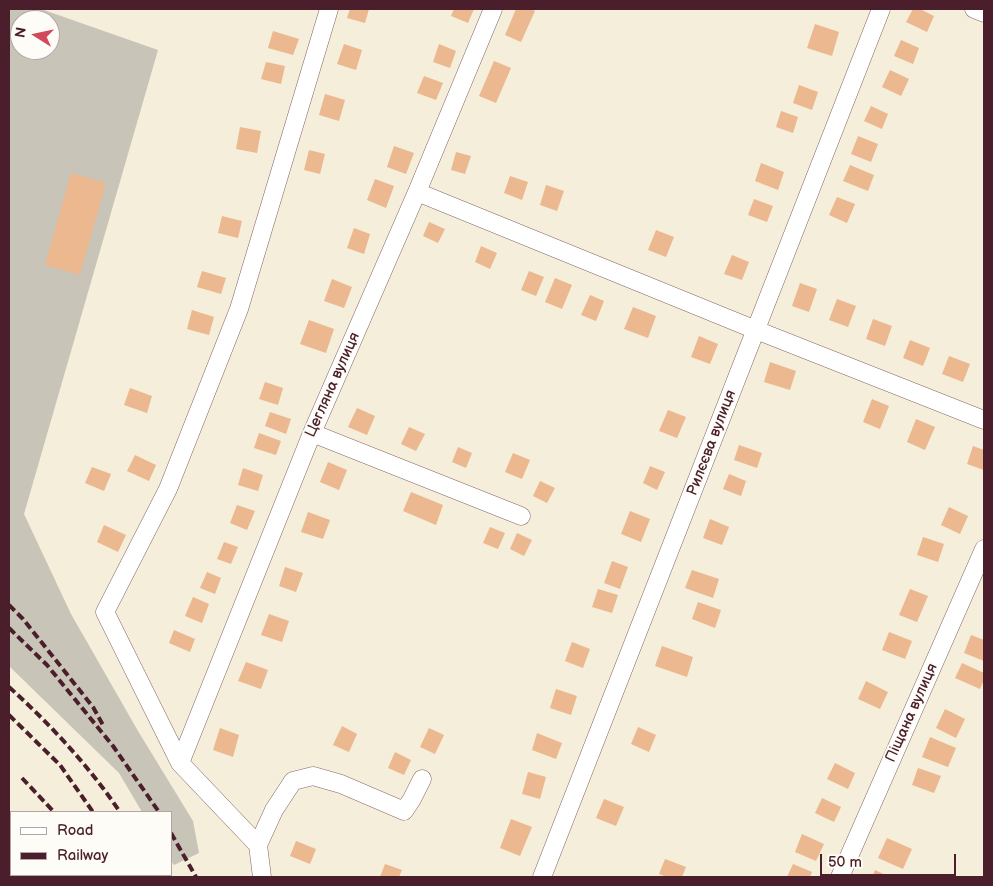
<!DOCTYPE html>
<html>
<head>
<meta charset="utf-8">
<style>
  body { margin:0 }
  #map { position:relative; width:993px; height:886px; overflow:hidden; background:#f4eeda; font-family:"Balsamiq Sans",sans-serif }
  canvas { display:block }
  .frame { position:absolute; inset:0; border:10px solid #4a1f2b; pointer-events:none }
  .legend { position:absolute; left:10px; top:811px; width:162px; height:65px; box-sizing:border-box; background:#fdfcf7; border:1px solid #b5a4a5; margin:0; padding:6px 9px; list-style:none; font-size:15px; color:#4a1f2b }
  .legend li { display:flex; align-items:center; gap:10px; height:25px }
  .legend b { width:25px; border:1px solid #b5a4a5 }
  .north { position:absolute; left:10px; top:10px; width:50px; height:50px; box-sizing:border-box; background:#fdfcf7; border:1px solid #b5a4a5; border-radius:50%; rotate:280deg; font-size:14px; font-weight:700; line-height:20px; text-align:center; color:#4a1f2b }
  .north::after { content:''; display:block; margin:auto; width:18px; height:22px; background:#d1495b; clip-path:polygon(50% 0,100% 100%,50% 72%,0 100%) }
  .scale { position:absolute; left:820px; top:854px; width:136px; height:22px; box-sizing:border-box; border:2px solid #4a1f2b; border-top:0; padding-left:6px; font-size:15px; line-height:18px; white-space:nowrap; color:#4a1f2b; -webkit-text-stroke:4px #fdfcf7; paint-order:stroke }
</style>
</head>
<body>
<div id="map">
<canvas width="993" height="886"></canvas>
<div class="frame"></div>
<ul class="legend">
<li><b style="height:6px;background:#fff"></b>Road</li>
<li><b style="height:6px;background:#4a1f2b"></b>Railway</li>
</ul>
<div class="north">N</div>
<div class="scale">50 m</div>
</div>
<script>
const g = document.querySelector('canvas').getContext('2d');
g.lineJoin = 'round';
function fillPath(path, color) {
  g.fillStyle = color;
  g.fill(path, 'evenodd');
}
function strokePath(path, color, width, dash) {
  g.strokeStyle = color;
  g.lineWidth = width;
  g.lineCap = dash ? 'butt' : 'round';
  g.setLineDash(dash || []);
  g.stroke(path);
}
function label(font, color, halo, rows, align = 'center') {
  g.font = font + ' "Balsamiq Sans",sans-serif';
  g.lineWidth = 4;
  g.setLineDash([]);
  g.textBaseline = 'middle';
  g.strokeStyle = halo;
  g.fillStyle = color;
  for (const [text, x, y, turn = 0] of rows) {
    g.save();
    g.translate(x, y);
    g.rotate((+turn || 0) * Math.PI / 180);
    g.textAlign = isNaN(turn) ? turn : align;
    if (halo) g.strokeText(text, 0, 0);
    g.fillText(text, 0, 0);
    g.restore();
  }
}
fillPath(new Path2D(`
  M9,9H41L158,50L24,514L71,614L138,731L193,821L199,853L174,865L171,861V812H142L119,773L9,666ZM20,20H50V50H20Z`), '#c8c4b8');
fillPath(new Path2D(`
  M350,9H369L365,23L347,18Z
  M454,9H474L468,23L451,16Z
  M516,9H531L535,11L521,42L505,35Z
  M913,9H920L934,16L927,32L906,22Z
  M815,24L839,32L832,56L807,48Z
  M273,31L299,39L293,55L268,48Z
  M901,40L919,48L913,64L894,56Z
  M344,44L362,50L356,70L337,64Z
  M439,44L456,51L450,68L433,62Z
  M494,61L511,68L496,103L479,96Z
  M266,62L285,66L281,84L261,79Z
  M890,70L909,79L901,96L882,87Z
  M424,76L443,83L436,100L417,93Z
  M799,85L818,92L812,110L793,103Z
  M325,94L345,100L339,121L319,115Z
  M871,106L888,114L882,129L864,121Z
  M781,111L798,117L793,133L776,127Z
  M240,127L261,131L257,153L236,149Z
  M858,136L878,144L871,162L851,154Z
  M394,146L414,153L406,174L387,167Z
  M309,150L325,154L320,174L304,170Z
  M456,152L471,156L465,174L451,170Z
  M761,163L784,172L778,190L755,181Z
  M850,165L874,175L868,191L843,181Z
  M71,173L106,183L80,275L45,265Z
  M510,176L528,182L522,200L504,193Z
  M375,179L394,186L386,208L367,200Z
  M546,185L564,191L557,211L540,205Z
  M837,197L855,204L847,223L829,215Z
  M754,199L773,206L767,222L748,215Z
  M222,216L242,221L238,238L218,233Z
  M429,222L445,229L438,243L423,236Z
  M354,228L370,234L364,254L347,248Z
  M656,230L674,237L666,257L648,250Z
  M481,246L497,253L490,269L475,262Z
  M732,255L749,262L742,280L724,274Z
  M202,271L226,278L221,294L197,287Z
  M529,271L544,277L536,296L521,290Z
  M555,278L572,285L562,309L545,302Z
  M332,279L352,287L344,308L324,301Z
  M800,283L817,289L809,312L792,306Z
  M590,295L604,301L596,321L581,315Z
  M837,299L856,306L848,327L829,320Z
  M633,307L656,316L648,338L624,329Z
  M192,310L214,317L209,335L187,329Z
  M873,319L892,326L885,346L866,339Z
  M309,320L334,329L326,353L300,344Z
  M699,336L718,344L710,364L691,357Z
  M910,340L930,348L923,366L903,358Z
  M949,356L970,364L963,382L942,374Z
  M770,362L796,371L790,390L764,382Z
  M265,382L283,388L278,405L259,399Z
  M130,388L152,396L147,413L124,405Z
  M872,399L889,406L880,429L863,422Z
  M357,408L375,416L367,435L348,427Z
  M668,410L686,417L677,438L659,431Z
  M270,412L291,419L286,434L265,426Z
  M916,419L935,427L925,450L907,442Z
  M409,427L425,434L416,451L401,444Z
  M259,433L281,441L276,455L254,448Z
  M739,445L762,453L757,468L734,460Z
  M973,446L984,450V470L967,464Z
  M458,447L472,453L466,468L452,462Z
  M513,453L530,460L522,479L505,472Z
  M135,455L156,465L149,481L127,471Z
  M328,462L347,470L339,490L320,482Z
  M650,466L665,472L657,490L643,483Z
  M92,467L111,474L104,491L85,483Z
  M243,468L263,475L258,491L238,485Z
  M729,474L746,481L741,496L723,489Z
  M540,481L555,488L547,503L533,496Z
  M411,492L443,505L436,525L403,511Z
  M237,505L255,511L247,530L230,523Z
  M949,507L968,516L960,534L941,525Z
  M630,511L650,519L641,542L621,534Z
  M308,512L330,520L323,539L301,532Z
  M710,519L729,527L722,545L703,538Z
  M104,525L126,535L118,552L97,542Z
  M490,527L505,533L498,549L483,543Z
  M517,533L532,540L524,556L510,549Z
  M923,537L944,544L938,562L917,555Z
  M224,542L238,547L231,564L217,559Z
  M612,561L628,567L620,589L604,583Z
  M285,567L303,573L296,592L279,586Z
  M692,570L719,579L713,598L685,588Z
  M207,572L221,578L215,594L200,588Z
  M598,589L618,595L612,613L592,607Z
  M910,589L928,596L917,622L899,615Z
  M193,597L209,604L202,623L185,616Z
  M698,602L721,610L715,628L692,619Z
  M269,614L289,621L282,642L261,635Z
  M174,630L195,639L190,652L169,643Z
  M889,632L912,641L905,659L882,650Z
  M971,635L984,640V661L964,653Z
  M572,642L590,649L583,668L565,661Z
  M662,646L693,657L687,677L655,666Z
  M246,662L268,670L261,689L238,681Z
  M962,663L984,673V680L980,689L955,678Z
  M866,681L888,692L880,709L858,699Z
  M556,689L577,696L571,715L550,708Z
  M945,709L965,719L956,738L936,728Z
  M342,726L357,734L349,752L333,745Z
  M638,727L656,735L649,752L631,744Z
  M220,728L239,735L233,757L213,750Z
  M429,728L444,735L435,754L420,747Z
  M537,733L562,743L556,759L532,750Z
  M930,737L956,748L948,767L922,757Z
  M395,752L411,760L404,775L388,768Z
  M835,763L855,773L848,789L827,779Z
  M918,768L941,776L934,793L912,785Z
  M528,772L546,777L540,799L522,794Z
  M822,798L841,807L834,822L815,813Z
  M604,799L624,807L616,826L596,818Z
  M511,819L532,827L520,856L500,848Z
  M802,834L824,844L816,861L795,852Z
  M887,838L912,849L903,869L878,858Z
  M296,841L316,849L310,864L290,856Z
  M665,859L686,867L682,877H667L659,874Z
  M385,864L402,870L399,877H380Z
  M793,864L812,872L810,877H787Z
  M875,870L890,877H872Z`), '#ebb88f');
const minor = new Path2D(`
  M974,9L984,13
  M417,192L756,330L984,420
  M312,433L521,516
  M180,763L312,433L417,192L493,9
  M258,845L274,810L293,781L313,776L341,784L404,811L412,799L422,779
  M262,877L258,845L180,763L105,612L168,489L239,309L329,9
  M542,877L881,9
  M840,877L984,549`);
strokePath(minor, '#866768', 19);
strokePath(minor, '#fff', 18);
strokePath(new Path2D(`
  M9,605L23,619L93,707L104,727
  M9,628L47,665L113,746L159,812
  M9,687C50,724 89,766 120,812
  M9,715L60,765L93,812
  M22,778L54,812
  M171,833L196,877
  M96,875L98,877
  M133,875L135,877
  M160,875L161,877`), '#4a1f2b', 4, [8, 4]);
label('15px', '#4a1f2b', '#fdfcf7', [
  ["Цегляна вулиця",333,385,-66],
  ["Рилєєва вулиця",712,443,-69],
  ["Піщана вулиця",912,713,-66]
]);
</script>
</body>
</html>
